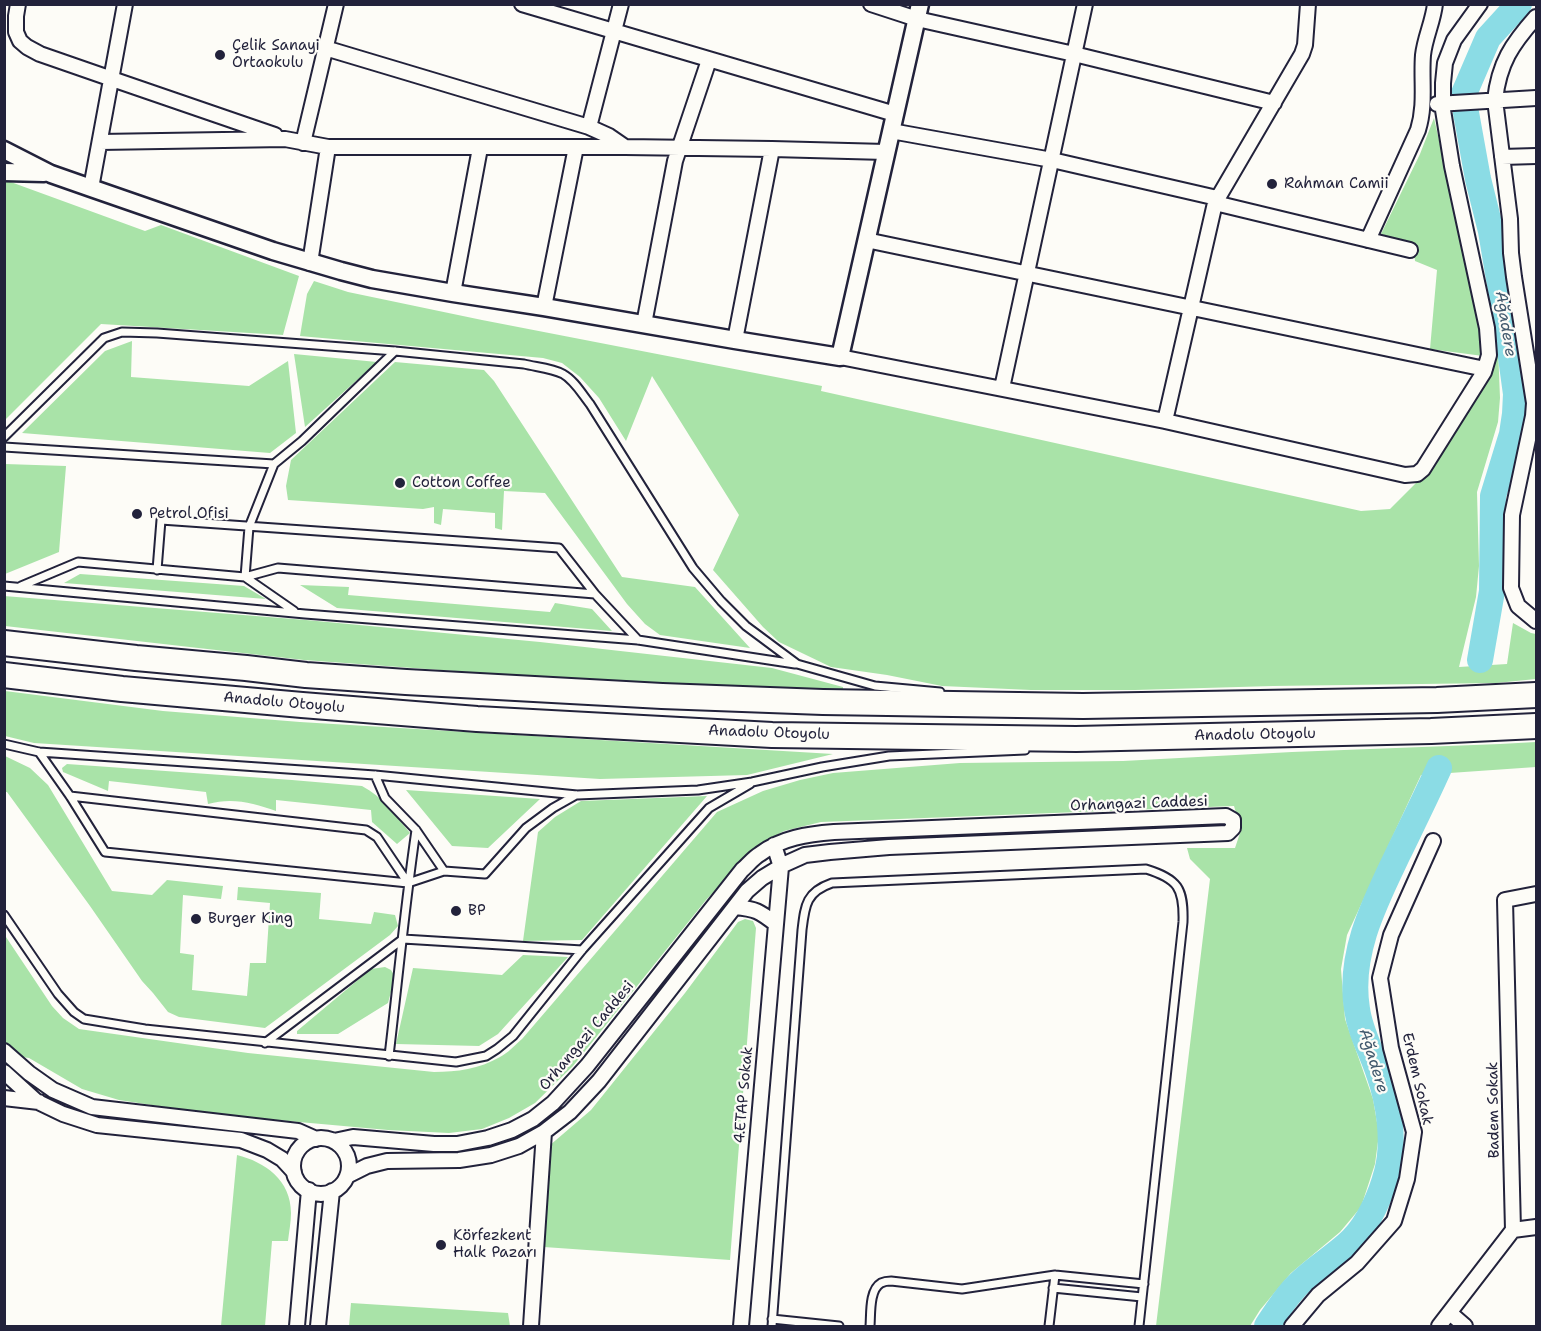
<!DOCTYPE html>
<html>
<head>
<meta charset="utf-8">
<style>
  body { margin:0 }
  #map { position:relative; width:1541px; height:1331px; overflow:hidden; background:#fdfcf7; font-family:"Shantell Sans",sans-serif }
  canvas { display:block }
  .frame { position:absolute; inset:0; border:6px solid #22223b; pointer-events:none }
</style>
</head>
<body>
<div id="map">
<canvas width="1541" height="1331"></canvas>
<div class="frame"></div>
</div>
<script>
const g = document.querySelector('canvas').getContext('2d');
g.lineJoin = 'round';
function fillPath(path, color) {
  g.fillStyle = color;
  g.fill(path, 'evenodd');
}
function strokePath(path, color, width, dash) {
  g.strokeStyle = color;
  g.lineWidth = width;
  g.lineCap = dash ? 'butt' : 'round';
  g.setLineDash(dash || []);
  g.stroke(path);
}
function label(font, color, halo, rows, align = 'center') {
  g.font = font + ' "Shantell Sans",sans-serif';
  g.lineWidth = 4.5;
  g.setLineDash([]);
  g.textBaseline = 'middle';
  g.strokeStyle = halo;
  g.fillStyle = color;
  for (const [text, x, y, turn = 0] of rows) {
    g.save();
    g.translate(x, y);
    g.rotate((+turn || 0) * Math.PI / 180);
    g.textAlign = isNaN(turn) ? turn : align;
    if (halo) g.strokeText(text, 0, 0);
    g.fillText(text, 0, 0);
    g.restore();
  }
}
fillPath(new Path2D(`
  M1434,118L1482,332L1483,356L1430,349L1437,270L1415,261L1413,244L1381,234L1420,154Z
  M5,181H8L145,231L161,225L299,276L283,335L101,324L5,420Z
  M314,281L348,292L482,320L822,386L821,391L1361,511L1390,509L1420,479L1491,373L1498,348L1500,398L1498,422L1477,492L1479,566L1476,597L1459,667L1507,664L1513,623L1531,633L1536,634V679L1496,683L1273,686L1135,690H1031L942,686L887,675L831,667L779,642L763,627L713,570L739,515L652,376L626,441L599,398L580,377L562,363L543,358L300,336L307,294Z
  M132,341L131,377L249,386L288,361L296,433L270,453L22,433L105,351Z
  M294,354L377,362L305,427Z
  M395,362L484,370L494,381L622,577L695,587L750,648L660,635L645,624L627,604L545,493L504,491L502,530L495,528V513L443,509L441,525L434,523V507L423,509L288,500L286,486L291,460Z
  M5,464L66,466L59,552L5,574Z
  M80,574L244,586L266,599L64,583Z
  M300,585L349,587L348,595L550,612L555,603L592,609L612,631L337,608Z
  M4,596L306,620L540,642L772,668L843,687V691L577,680L304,660L5,626Z
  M5,691L163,711L300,722L833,754L747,775L600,779L34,743L5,736Z
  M1536,742V767L1421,775L1347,935L1341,969L1345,1019L1373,1099L1379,1134L1375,1164L1361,1207L1340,1232L1291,1273L1260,1310L1250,1326H1156L1210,879L1190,859L1187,848H1235L1241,830L1234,806L821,822L784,831L757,846L706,900L573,1066L535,1103L509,1118L482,1129L449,1133L388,1130L210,1114L119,1100L82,1089L29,1058L9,1055L5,1050L4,934L52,1006L63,1018L79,1029L248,1053L434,1072C457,1072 479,1069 500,1057C508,1053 515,1045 522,1039L717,812L763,791L800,780L833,773L960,763L1123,761L1292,752L1500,744Z
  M5,756L30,768L48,785L112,891L152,895L167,880L223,886L221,899L183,895L180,953L194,955L192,990L247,996L250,963H266L270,903L237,900L238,887L321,893L319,919L371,924L374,912L395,915L398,926L390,935L265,1028L179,1017L168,1012L153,993L142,981L90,906L7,792H5Z
  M67,764L292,780L362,786C383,797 396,816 410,833L397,844L372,822L371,810L276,800V811C254,803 232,797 208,804L206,792L109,781L108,791L63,772L62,768Z
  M406,790L540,799L488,848L452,846Z
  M707,796L582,940L523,941L538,832L555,817L581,801Z
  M745,919L753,921L756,928L730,1260L544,1247L549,1146L591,1110L685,993L738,922Z
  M523,955L568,957L498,1034L479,1046L396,1044L413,968L502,975Z
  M385,967L391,970L395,977L388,1003L338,1034H297V1031L371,969Z
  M237,1155C265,1162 291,1180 291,1213C291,1222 289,1232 288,1241H272L265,1326H221Z
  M351,1303L508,1313L510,1326H349Z`), '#a9e3a8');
strokePath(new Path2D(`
  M1480,660L1492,591L1493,496L1512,434L1515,414L1516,394L1506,321L1491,231L1478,179L1463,96L1488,38L1519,4
  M1267,1326C1275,1314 1283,1301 1293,1290C1310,1270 1334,1258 1352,1240C1369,1223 1381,1195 1387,1172C1395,1142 1389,1102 1379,1074C1372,1052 1360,1032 1357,1009C1348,954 1375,902 1398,854C1412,825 1426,797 1439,768`), '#8bdce5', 26);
const service = new Path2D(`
  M395,351L302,441L274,464L249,527L245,577L278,568L595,594
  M4,437L104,338L122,332L157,333L395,351L524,364C536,367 552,368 563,374C574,380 582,394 590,404L693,568L721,601L746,626L797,664L875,686L940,692
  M4,447L274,464
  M157,570L161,520L559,548L595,594L638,640
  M4,586L305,614L638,640L795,664
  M21,586L78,562L245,577L294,611
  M4,744L39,752L375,775L577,795L698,790L752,782L822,767L889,756L1025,750
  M39,752L70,796L105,852L408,883L444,871
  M375,775L385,798L416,830L444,871L485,874L526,828L553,808L576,795
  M70,796L366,830L377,837L408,883
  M4,915L58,994L74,1012L84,1019L145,1029L456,1062L486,1056L497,1049L513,1036L582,950L709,808L750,784
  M265,1043L403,939L582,950
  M389,1056C398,980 405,905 416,830
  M1053,1288L1142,1297
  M772,1319L839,1326
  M772,1326L802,930C805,905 806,892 832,883L1146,869C1178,879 1184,888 1183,922L1139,1326
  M870,1326C871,1314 869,1290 881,1283C883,1282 889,1281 891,1281L962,1289L1055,1275L1144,1284
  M1049,1326L1055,1275`);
const minor = new Path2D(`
  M18,4L16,16V32L20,41L27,47L40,54L112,79L275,135
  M522,4L895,114
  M871,4L917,19L1074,54L1274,103
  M1536,17C1512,44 1499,63 1495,100L1510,219L1511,253L1514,277L1534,403L1533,416L1512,515L1511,588L1518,606L1536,621
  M325,48L589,127L609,136L625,147
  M1437,104L1536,98
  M589,127L621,4
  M891,131L1052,160L1217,198
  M100,142L285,139L328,147H625L772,149L886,152
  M303,143L336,4
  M1502,157L1536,156
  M91,188L125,4
  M1215,203L1410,250
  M866,240L1485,369
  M1368,240L1418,130C1426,104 1421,81 1423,55C1425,37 1433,22 1435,4
  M310,263L328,147
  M453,293L480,148
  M544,307L576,147
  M644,324L675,161L709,60
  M735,340L772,149
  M840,357L1165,421L1405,475L1417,474L1423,469L1484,372L1489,355L1487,328L1452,166L1443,110V83L1445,63L1454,40L1480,4
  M1002,388L1085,4
  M1165,421L1215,203L1302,54L1305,45L1308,4
  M735,907C756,909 759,911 776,924
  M4,1051L29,1073L53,1090L92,1107L298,1131L316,1139
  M4,1072L36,1101L63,1114L97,1125L241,1140L267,1150L282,1159L294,1172
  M4,1098L39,1102
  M293 1166a28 28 0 1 1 56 0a28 28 0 1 1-56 0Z
  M334,1141L353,1137L434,1144H457L488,1138L512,1130L533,1119L553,1103L587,1066L742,870C748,865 753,858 760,854C781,838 808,834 834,832L1226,816L1233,820V828L1228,833L889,847L830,852L805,855L785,864L762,878L747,891L599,1081L570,1112L544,1132L519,1146L491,1155L459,1160L387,1161L367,1166L347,1176
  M1513,1230L1536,1227
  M1450,1313L1465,1326
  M297,1326L309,1190
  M318,1326L332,1191
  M531,1326L544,1132
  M741,1326L781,867L774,845
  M1292,1326L1318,1295L1357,1263L1394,1221L1407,1179L1414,1132L1391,1048L1380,978L1391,935L1433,841
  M1439,1326L1513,1230L1505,900L1536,894`);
const tertiary = new Path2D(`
  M4,150L51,174L91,188L273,251L341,271L372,279L453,293L544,307L735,340L840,357L920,4
  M4,172L44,173`);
const motorway = new Path2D(`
  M4,643L136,658L246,668L306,675L406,682L662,696L823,702L1083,706L1437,700L1536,695
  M4,675L122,689L302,705L477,719L772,735L1076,739L1431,731L1536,726`);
strokePath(service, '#22223b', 11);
strokePath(minor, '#22223b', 18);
strokePath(tertiary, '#22223b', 21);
strokePath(motorway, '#22223b', 28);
strokePath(service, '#fdfcf7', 7);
strokePath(minor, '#fdfcf7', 14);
strokePath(tertiary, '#fdfcf7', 16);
strokePath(motorway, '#fdfcf7', 24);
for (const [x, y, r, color] of [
  [220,55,6,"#22223b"],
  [1272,184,6,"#22223b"],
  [400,483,6,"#22223b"],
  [137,514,6,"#22223b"],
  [456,911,6,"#22223b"],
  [196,919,6,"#22223b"],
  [441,1245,6,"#22223b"]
]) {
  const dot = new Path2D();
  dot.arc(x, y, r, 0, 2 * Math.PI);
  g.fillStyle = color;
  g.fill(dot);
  strokePath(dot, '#fdfcf7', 2);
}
label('15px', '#22223b', '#fdfcf7', [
  ["Çelik Sanayi",232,46],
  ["Ortaokulu",232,63],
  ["Rahman Camii",1284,184],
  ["Cotton Coffee",412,483],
  ["Petrol Ofisi",149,514],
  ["BP",468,911],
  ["Burger King",208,919],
  ["Körfezkent",453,1236],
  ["Halk Pazarı",453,1253]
], 'left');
label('15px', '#22223b', '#fdfcf7', [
  ["Anadolu Otoyolu",284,703,5],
  ["Anadolu Otoyolu",769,733,2],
  ["Anadolu Otoyolu",1255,735,-1],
  ["Orhangazi Caddesi",1139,804,-2],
  ["Orhangazi Caddesi",587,1036,-50],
  ["Erdem Sokak",1417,1079,77],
  ["4.ETAP Sokak",744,1095,-85],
  ["Badem Sokak",1494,1110,-91]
]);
label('italic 16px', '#425a6e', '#fdfcf7', [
  ["Ağadere",1505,324,81],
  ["Ağadere",1373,1061,73]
]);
</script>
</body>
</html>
